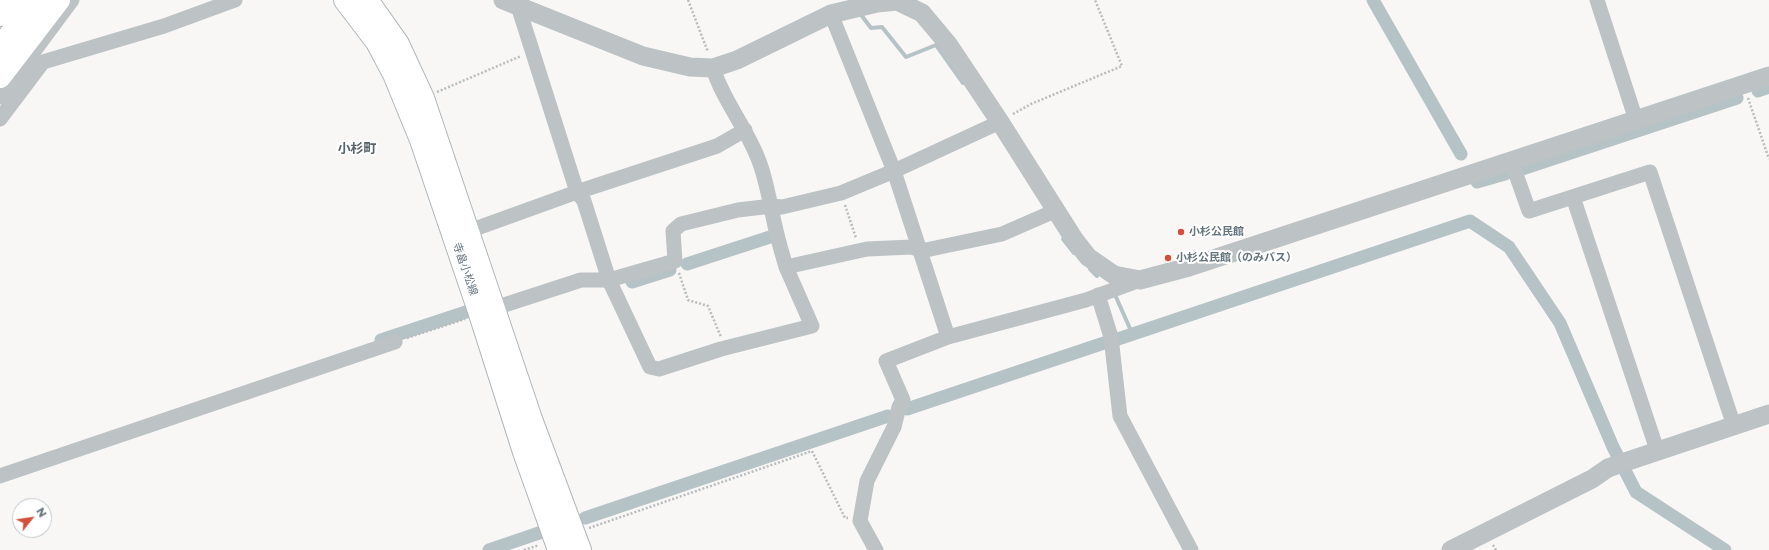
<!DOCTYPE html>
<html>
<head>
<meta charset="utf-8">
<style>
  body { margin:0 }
  #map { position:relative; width:1769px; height:550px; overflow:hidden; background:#f8f7f5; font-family:Montserrat,sans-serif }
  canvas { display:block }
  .north { position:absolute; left:12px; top:498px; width:40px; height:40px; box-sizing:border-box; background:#fff; border:1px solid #c1c8cb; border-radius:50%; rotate:60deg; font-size:11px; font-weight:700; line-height:16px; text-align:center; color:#65757e }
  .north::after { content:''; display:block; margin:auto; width:14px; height:18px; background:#d44f39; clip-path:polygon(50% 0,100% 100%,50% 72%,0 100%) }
</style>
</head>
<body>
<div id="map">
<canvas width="1769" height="550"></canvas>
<div class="north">N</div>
</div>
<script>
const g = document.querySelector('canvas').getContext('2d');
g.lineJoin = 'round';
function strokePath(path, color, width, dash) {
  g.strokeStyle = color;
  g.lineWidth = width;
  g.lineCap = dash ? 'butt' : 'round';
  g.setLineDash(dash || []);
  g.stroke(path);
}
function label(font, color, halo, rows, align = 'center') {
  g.font = font + ' Montserrat,"Noto Sans JP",sans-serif';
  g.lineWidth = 4;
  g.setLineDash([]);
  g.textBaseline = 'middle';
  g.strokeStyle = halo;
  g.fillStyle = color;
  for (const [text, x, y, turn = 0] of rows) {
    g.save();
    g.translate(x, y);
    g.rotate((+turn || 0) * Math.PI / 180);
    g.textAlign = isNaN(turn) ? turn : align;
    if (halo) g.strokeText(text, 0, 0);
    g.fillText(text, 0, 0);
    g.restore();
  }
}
strokePath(new Path2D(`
  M862,16L871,28L882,27L906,57L936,45L963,83
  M1063,239L1074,253
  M1090,269L1097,276
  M1116,297L1132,333`), '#b6c3c6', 4);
strokePath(new Path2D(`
  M1373,0L1461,154
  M1758,91L1769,87
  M1522,169L1737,98
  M1477,182L1505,174
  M687,264L770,237
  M632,282L670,270
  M1118,339L1470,221L1509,247L1560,323L1613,447L1636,492L1725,550
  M381,340L466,312
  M907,409L1107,342
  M585,518L888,416
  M489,550L542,532`), '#b6c3c6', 13);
const primary = new Path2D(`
  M345,0L377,42L394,74L421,140L480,314L524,452L559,550
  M367,0L398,44L423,98L531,419L580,550`);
const trunk = new Path2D(`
  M0,15L11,0
  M0,48L36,0
  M0,77L59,0`);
strokePath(primary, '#b1b7ba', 24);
strokePath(trunk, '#b3b7ba', 24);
strokePath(new Path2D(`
  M688,0L708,52
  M437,92L521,56
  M1748,98L1769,159
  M1013,114L1031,104L1122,66L1095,0
  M845,205L856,238
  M679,273L688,300L708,306L721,337
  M407,338L465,319
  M589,528L812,451L845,518H848
  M1493,545L1496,550
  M524,550L539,545`), '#b8bcbe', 2.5, [2, 2]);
strokePath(new Path2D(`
  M1597,0L1636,120
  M518,6L577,192L584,201L609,280L650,367L659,369L721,349L812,326L786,267L867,249L912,247L921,251L1002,234L1057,210
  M831,14L894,171L948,337
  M713,68C723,101 747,128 759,161C767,182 770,204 775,226C778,240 782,253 786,267
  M0,97L72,0
  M0,119L43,62L164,26L235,0
  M1511,160L1529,211L1650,172L1734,426
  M1573,197L1657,450
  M469,231L577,192L717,146L745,130
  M1098,295L1111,337L1120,416L1191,550
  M495,308L581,280H609L675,261L673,231L681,224L738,210L772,206L782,207L841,193L894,171L1000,122
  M0,476L395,342
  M876,550L860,521L867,481L894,427L899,407L903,400L886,361L948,337L1086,300L1140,280`), '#bdc2c5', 15);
strokePath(new Path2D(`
  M503,0L643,56L690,67L713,68L737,60L831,14L877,3L897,1L922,13L948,44L1000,122L1074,239L1088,257L1114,275L1140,280L1189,267L1769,76
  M1451,550L1592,479L1608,468L1625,462L1769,414`), '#bdc2c5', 19);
strokePath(primary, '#fff', 22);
strokePath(trunk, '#fff', 22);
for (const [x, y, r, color] of [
  [1181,232,4,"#d44f39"],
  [1168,258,4,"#d44f39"]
]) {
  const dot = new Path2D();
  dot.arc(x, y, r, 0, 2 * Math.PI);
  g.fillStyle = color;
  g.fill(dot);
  strokePath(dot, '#fff', 1.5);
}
label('bold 11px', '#65757e', '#fff', [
  ["小杉公民館",1189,232],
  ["小杉公民館（のみバス）",1176,258]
], 'left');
label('11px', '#65757e', '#fff', [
  ["寺畠小松線",465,269,71]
]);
label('bold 13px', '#576369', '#fff', [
  ["小杉町",357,149]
]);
</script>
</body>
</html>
